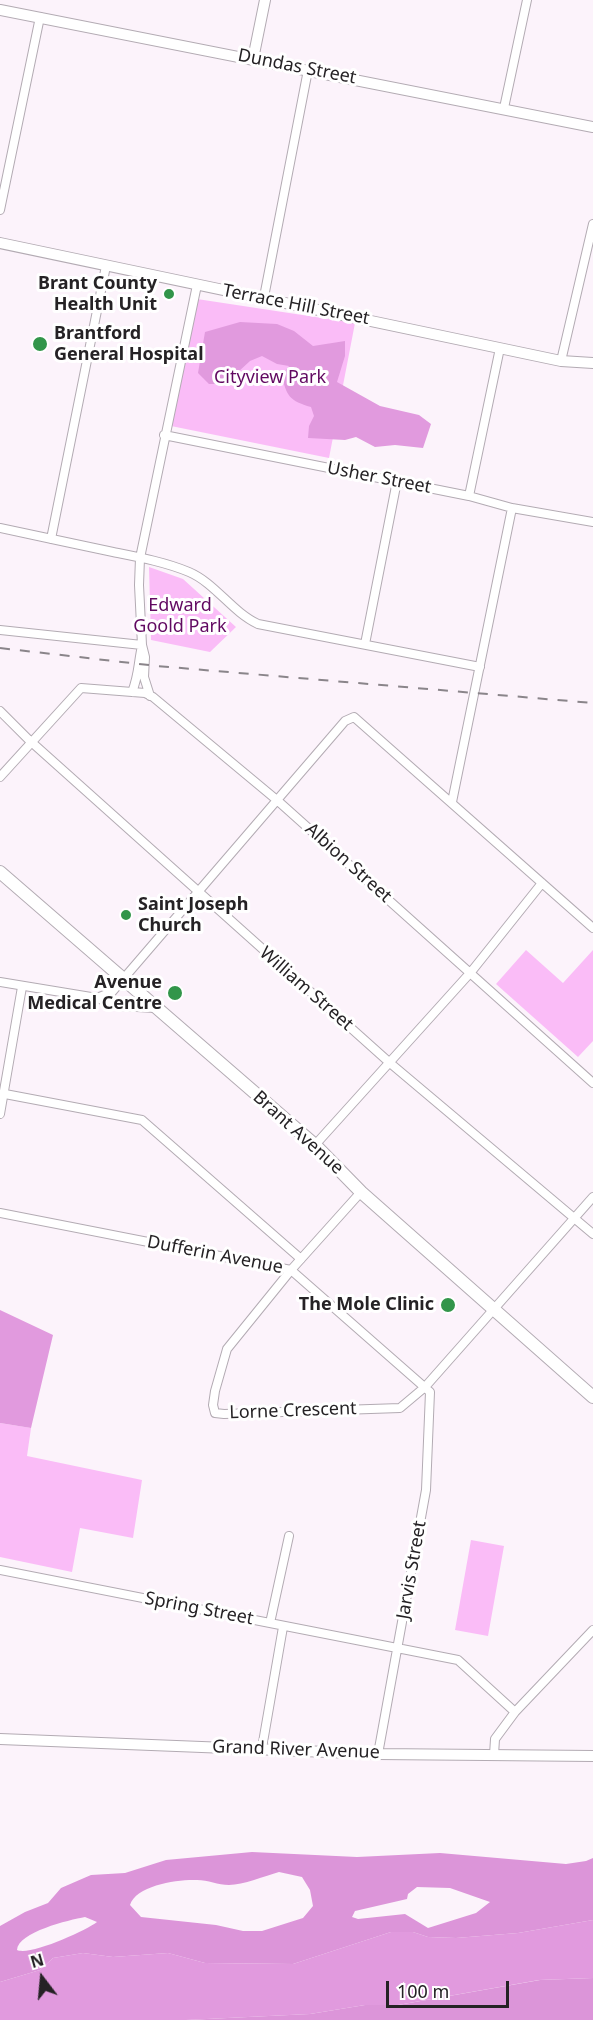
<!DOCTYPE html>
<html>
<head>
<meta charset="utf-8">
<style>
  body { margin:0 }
  #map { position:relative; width:593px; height:2020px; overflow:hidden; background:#fcf3fb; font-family:"Noto Sans",sans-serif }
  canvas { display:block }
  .north { position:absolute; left:12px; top:1948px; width:60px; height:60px; -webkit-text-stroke:4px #fff; paint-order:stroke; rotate:344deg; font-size:16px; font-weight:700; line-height:24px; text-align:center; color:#252225 }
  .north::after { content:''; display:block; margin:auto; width:21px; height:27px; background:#252225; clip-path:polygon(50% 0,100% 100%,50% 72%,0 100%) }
  .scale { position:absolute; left:386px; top:1981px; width:123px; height:27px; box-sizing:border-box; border:3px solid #252225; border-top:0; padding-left:8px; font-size:18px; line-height:21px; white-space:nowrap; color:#252225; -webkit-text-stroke:4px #fff; paint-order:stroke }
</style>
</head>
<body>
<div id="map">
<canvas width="593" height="2020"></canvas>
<div class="north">N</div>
<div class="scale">100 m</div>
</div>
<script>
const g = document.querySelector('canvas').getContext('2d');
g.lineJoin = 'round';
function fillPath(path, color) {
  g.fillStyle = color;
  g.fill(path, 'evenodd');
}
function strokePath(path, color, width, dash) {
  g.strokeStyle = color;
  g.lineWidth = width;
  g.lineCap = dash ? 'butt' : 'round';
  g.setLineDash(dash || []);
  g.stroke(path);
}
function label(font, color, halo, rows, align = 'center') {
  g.font = font + ' "Noto Sans",sans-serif';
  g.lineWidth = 6;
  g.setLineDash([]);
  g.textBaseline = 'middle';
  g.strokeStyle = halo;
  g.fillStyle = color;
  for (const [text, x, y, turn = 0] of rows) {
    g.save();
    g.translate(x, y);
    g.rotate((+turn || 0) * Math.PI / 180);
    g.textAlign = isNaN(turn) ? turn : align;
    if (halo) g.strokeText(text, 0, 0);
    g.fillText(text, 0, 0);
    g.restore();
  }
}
fillPath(new Path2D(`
  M197,299L355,323L329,458L171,426Z
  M149,567L183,579L236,627L210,652L151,640Z
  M526,950L563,983L593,950V1041L578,1057L496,984Z
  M0,1423L31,1428L27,1456L142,1480L133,1538L80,1528L72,1572L0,1557Z
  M471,1540L504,1546L488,1636L455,1630Z`), '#fabcf7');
fillPath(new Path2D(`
  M240,322L277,324L294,331L313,346L345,341V356L337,382L380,406L419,415L431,424L423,448L395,445L375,447L356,437L345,440L308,438L309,426L314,416L311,407C290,401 286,396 282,375L289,366L277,364L262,356L250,361L225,384H209L198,373L205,332Z
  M0,1310L53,1335L31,1428L0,1423Z
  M593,1920V1978L539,1980L398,2005H365L310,2014L186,2020H0V1982L40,1970L53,1958L83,1953L113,1957L168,1953L205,1963L293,1964L391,1932H413L428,1937L456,1938L518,1933Z`), '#e19ade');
fillPath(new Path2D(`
  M252,1852L357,1857L440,1853L566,1864L586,1861L593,1858V1920L518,1933L456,1938L428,1937L413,1932H391L293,1964L205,1963L168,1953L113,1957L83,1953L53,1958L40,1970L0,1982V1926L25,1912L48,1903L61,1888L91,1875L125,1873L166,1860ZM279,1872L302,1877L310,1890L313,1906L303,1918L262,1931H243L216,1925L141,1917L130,1905C136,1885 179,1879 197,1880C208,1880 218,1885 229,1885C243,1885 265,1876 279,1872ZM417,1887L450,1888L490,1902L476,1913L428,1928L405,1914L358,1919L352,1917L355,1911L407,1899L408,1894ZM85,1917L97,1922C85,1931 30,1956 17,1950C18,1932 69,1920 85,1917Z
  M593,1978V2020H186L310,2014L365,2005H398L540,1980Z`), '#dc95d9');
const minor = new Path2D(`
  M504,108L527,0
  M0,210L40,17
  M264,297L308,70
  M561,361L593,224
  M164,435L469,496L512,508L593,522
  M469,496L500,348
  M0,528C38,536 75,544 113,552C138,557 165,562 189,572C215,583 232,612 258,624L480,667
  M51,539L106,266
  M0,630L142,645
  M365,644L397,481
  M132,692C139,675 138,663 142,646
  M150,696L144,677L145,657L142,645L139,585L140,558L197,285
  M0,711L28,739L390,1063L593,1234
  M0,777L81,688L145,693L153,697L278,801L593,1083
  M452,802L512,508
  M0,982L97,998L119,1006L155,1008
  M97,998L112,992L345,721L354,717L593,928
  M5,1094L142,1120L301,1259
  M0,1114L22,987
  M315,1145L471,972L542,883
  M361,1192L291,1270L227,1349L215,1391L213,1405L215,1413L224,1414L400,1408L425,1387L593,1197
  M0,1213L291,1270L430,1392L426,1490L378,1754
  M0,1570L458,1660L515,1712
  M270,1623L289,1536
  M262,1748L283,1627
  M494,1755L495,1739L515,1712L593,1630`);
const tertiary = new Path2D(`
  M0,10L593,127
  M253,59L265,0
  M0,243L561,361L593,363
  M0,1739L378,1754L593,1756`);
const secondary = new Path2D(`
  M0,872L315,1145L361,1192L593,1397`);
strokePath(minor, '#b3abb3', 10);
strokePath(tertiary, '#b3abb3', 12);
strokePath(secondary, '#b3abb3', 14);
strokePath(minor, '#fff', 8);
strokePath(tertiary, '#fff', 10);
strokePath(secondary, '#fff', 12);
strokePath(new Path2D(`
  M0,648L157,666L593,703`), '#8a858a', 2, [10, 10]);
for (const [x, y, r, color] of [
  [169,294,6,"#32954a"],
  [40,344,8,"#32954a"],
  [126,915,6,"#32954a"],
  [175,993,8,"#32954a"],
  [448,1305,8,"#32954a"]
]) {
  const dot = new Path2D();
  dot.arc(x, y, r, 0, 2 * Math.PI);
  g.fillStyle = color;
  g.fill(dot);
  strokePath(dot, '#fff', 2);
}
label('18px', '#252225', '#fff', [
  ["Dundas Street",297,67,11],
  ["Terrace Hill Street",296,305,11],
  ["Usher Street",379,478,11],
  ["Albion Street",348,863,42],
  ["William Street",306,989,41],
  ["Brant Avenue",298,1133,42],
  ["Dufferin Avenue",215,1255,11],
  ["Lorne Crescent",293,1411,-2],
  ["Jarvis Street",412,1570,-80],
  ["Spring Street",199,1609,11],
  ["Grand River Avenue",296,1750,2]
]);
label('bold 18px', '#252225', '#fff', [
  ["Brant County",157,284],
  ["Health Unit",157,305],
  ["Brantford",54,334,"left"],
  ["General Hospital",54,355,"left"],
  ["Saint Joseph",138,905,"left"],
  ["Church",138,926,"left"],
  ["Avenue",162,983],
  ["Medical Centre",162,1004],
  ["The Mole Clinic",434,1305]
], 'right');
label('18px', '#610961', '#fff', [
  ["Cityview Park",270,378],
  ["Edward",180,606],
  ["Goold Park",180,627]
]);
</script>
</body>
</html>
